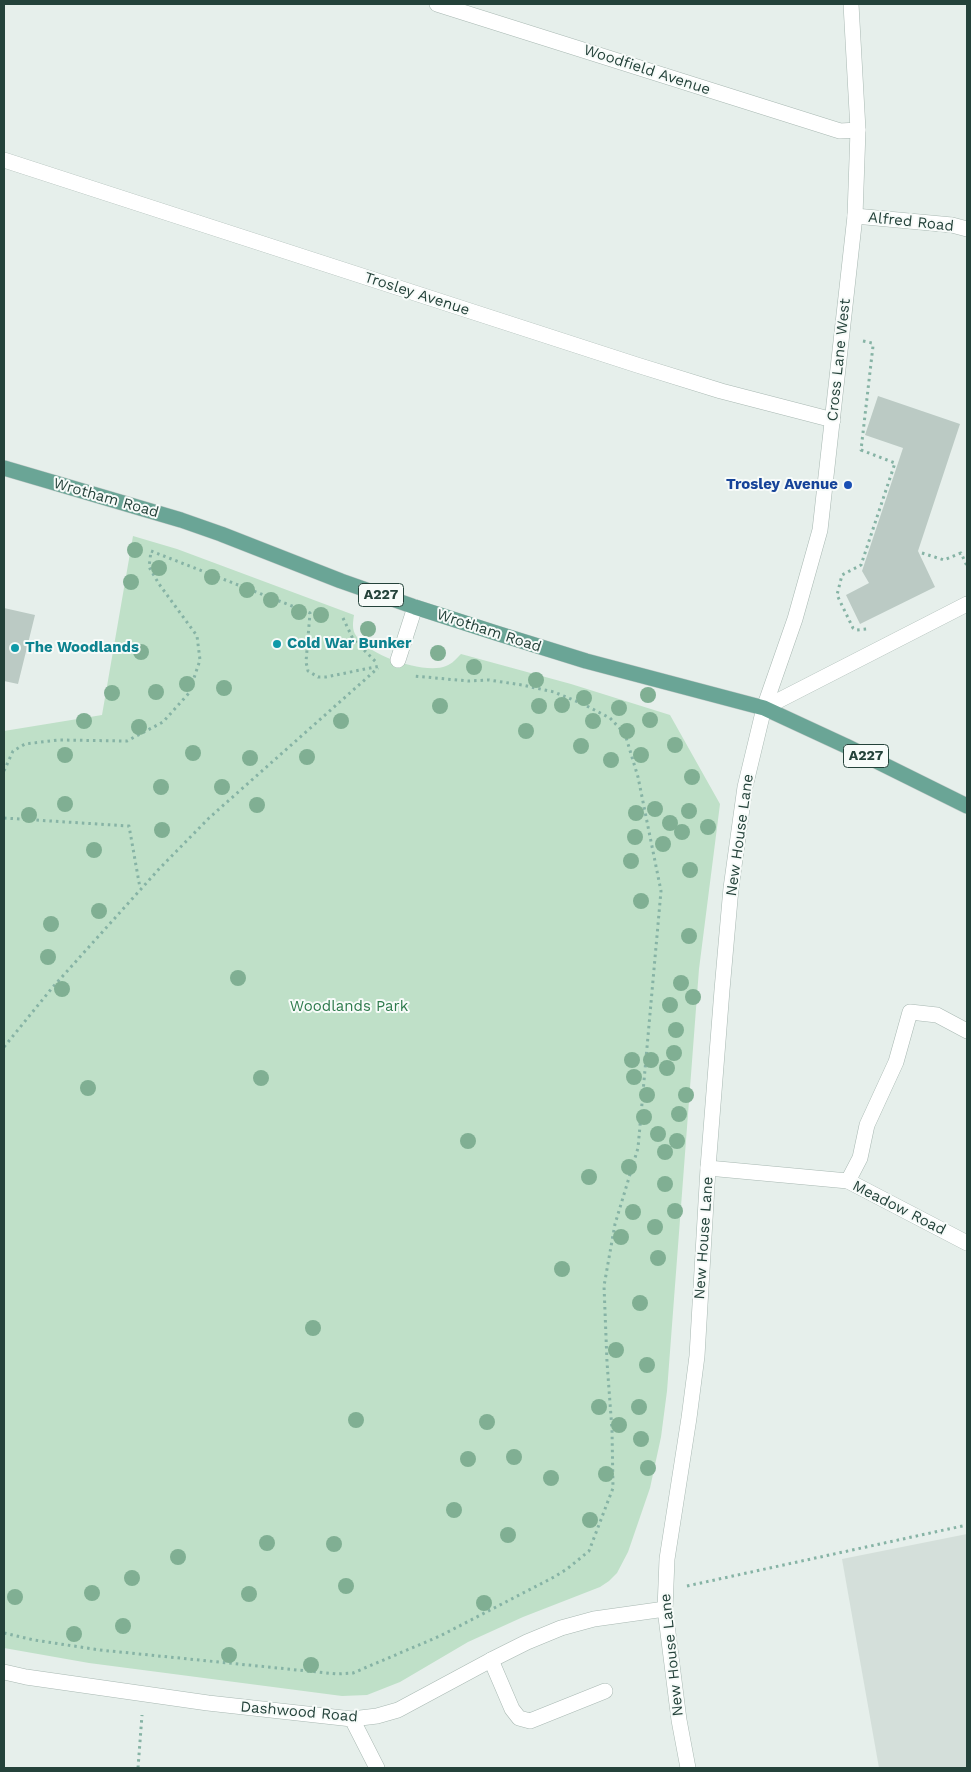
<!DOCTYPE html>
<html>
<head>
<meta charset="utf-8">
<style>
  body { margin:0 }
  #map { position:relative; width:971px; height:1772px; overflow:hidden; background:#e6efeb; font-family:"Work Sans",sans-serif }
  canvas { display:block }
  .frame { position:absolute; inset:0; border:5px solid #24423a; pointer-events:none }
</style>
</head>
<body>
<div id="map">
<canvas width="971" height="1772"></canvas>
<div class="frame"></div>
</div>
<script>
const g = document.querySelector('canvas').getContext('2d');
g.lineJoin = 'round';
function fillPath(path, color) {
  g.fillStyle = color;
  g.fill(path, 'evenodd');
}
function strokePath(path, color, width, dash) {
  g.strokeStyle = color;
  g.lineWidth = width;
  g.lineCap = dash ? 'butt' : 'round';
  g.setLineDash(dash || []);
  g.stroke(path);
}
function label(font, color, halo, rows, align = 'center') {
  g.font = font + ' "Work Sans",sans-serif';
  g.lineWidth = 4;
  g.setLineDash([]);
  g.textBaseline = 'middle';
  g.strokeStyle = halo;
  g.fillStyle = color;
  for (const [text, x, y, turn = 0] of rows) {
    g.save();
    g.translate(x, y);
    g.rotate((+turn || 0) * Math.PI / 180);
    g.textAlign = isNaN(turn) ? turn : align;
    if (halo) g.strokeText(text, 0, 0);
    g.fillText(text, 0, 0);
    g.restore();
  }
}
fillPath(new Path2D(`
  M967,1534V1768H879L842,1559Z`), '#d4dfda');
fillPath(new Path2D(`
  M133,536L177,549L354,615C353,622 352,628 355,634C366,655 425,675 446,666C452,664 457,658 461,654L571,684L670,715L720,804L699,969L667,1391L661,1437L650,1488L628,1552L617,1573L609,1581L600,1587L523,1617L468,1642L400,1682L367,1695L342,1696L89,1663L4,1648V731L102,715Z`), '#bfe0c8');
fillPath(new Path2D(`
  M878,396L960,424L918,551L935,587L860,624L846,595L869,583L862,571L903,448L865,435Z
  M4,608L35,615L18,684L4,681Z`), '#bbcac4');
const service = new Path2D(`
  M398,660L415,607
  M848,1181L860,1158L867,1125L896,1062L910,1012L937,1015L967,1031
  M491,1660L512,1709L519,1718L530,1721L605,1691`);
const minor = new Path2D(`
  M437,4L840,131L858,130
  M4,160L637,365L721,391L833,420
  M855,216L952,225L967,229
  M764,708L967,604
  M708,1168L848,1181L967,1243
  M4,1672L26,1677L208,1703L352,1719L377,1716L398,1710L491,1660L527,1642L561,1628L594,1619L665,1609
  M352,1719L377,1768`);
const tertiary = new Path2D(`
  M688,1768L679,1720L665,1609L667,1559L689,1418L697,1356L708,1168L722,990L731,888L745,787L764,708L795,619L820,530L855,216L858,130L851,4`);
const primary = new Path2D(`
  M4,468L181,520L221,534L341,581L415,607L496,633L586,661L764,708L846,746L967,806`);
strokePath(service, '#a8b8b2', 16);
strokePath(minor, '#a8b8b2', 16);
strokePath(tertiary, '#a8b8b2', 16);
strokePath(primary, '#c2cac8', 16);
strokePath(new Path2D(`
  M863,341L872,343L873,346L861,450L895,463L861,565L842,575L837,595L853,628L856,630L867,629
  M922,553L944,560L961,553L967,566
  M343,618L353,639L377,663
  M4,771L13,751L25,744L59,740L127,741L163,722L189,693L200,660L197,636L159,584L149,567L151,551L310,613L306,662L308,671L318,677H326L380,666
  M4,818L129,826L140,888
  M4,1047L52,988L159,869L209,818L378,668
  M687,1586L967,1525
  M4,1633L34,1640L100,1650L337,1674L353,1673L440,1636L554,1577L567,1569L589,1551L613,1488L612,1430L607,1362L604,1286L615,1224L638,1148L661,891L638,777L625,734L610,718L583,704L554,692L522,685L489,680L468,681L414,676
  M138,1768L142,1715`), '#86b3a5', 3, [2.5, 4]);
strokePath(service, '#fff', 15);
strokePath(minor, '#fff', 15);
strokePath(tertiary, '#fff', 15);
strokePath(primary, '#6aa596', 15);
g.fillStyle = '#80af93';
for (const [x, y] of [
  [135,550],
  [159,568],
  [212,577],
  [131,582],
  [247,590],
  [271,600],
  [299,612],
  [321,615],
  [368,629],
  [141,652],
  [438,653],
  [474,667],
  [536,680],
  [187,684],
  [224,688],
  [156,692],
  [112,693],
  [648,695],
  [584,698],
  [562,705],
  [440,706],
  [539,706],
  [619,708],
  [650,720],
  [84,721],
  [341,721],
  [593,721],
  [139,727],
  [526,731],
  [627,731],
  [675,745],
  [581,746],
  [193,753],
  [65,755],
  [641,755],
  [307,757],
  [250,758],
  [611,760],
  [692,777],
  [161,787],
  [222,787],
  [65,804],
  [257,805],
  [655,809],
  [689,811],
  [636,813],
  [29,815],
  [670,823],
  [708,827],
  [162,830],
  [682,832],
  [635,837],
  [663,844],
  [94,850],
  [631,861],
  [690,870],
  [641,901],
  [99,911],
  [51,924],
  [689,936],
  [48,957],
  [238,978],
  [681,983],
  [62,989],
  [693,997],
  [670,1005],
  [676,1030],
  [674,1053],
  [632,1060],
  [651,1060],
  [667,1068],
  [634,1077],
  [261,1078],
  [88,1088],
  [647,1095],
  [686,1095],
  [679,1114],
  [644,1117],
  [658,1134],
  [468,1141],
  [677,1141],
  [665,1152],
  [629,1167],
  [589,1177],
  [665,1184],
  [675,1211],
  [633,1212],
  [655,1227],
  [621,1237],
  [658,1258],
  [562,1269],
  [640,1303],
  [313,1328],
  [616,1350],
  [647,1365],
  [599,1407],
  [639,1407],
  [356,1420],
  [487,1422],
  [619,1425],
  [641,1439],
  [514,1457],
  [468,1459],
  [648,1468],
  [606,1474],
  [551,1478],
  [454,1510],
  [590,1520],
  [508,1535],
  [267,1543],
  [334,1544],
  [178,1557],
  [132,1578],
  [346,1586],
  [92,1593],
  [249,1594],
  [15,1597],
  [484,1603],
  [123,1626],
  [74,1634],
  [229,1655],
  [311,1665]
]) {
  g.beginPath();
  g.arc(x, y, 8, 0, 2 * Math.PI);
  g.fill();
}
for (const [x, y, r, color] of [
  [848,485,5,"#1a4fb4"],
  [277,644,5,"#0f9aa8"],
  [15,648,5,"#0f9aa8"]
]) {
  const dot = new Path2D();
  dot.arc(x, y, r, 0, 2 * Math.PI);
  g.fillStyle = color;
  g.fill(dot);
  strokePath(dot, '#f7fbf9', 2);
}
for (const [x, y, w] of [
  [381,595,45],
  [866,756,45]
]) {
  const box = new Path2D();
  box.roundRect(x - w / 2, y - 11.5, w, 23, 4);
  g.fillStyle = '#f7fbf9';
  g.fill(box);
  strokePath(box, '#24423a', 1);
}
label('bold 14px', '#24423a', null, [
  ["A227",381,595],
  ["A227",866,756]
]);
label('15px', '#24423a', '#f7fbf9', [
  ["Woodfield Avenue",647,70,18],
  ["Alfred Road",911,222,6],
  ["Trosley Avenue",417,294,18],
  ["Cross Lane West",839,360,-84],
  ["Wrotham Road",106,498,16],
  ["Wrotham Road",489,631,18],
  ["New House Lane",740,835,-82],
  ["Meadow Road",899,1208,27],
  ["New House Lane",704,1238,-86],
  ["New House Lane",672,1655,-96],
  ["Dashwood Road",299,1712,5]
]);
label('bold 15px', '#164399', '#f7fbf9', [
  ["Trosley Avenue",838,485]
], 'right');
label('bold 15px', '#0d838f', '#f7fbf9', [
  ["Cold War Bunker",287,644],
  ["The Woodlands",25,648]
], 'left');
label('15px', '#2d7a4b', '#f7fbf9', [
  ["Woodlands Park",349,1007]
]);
</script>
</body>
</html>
